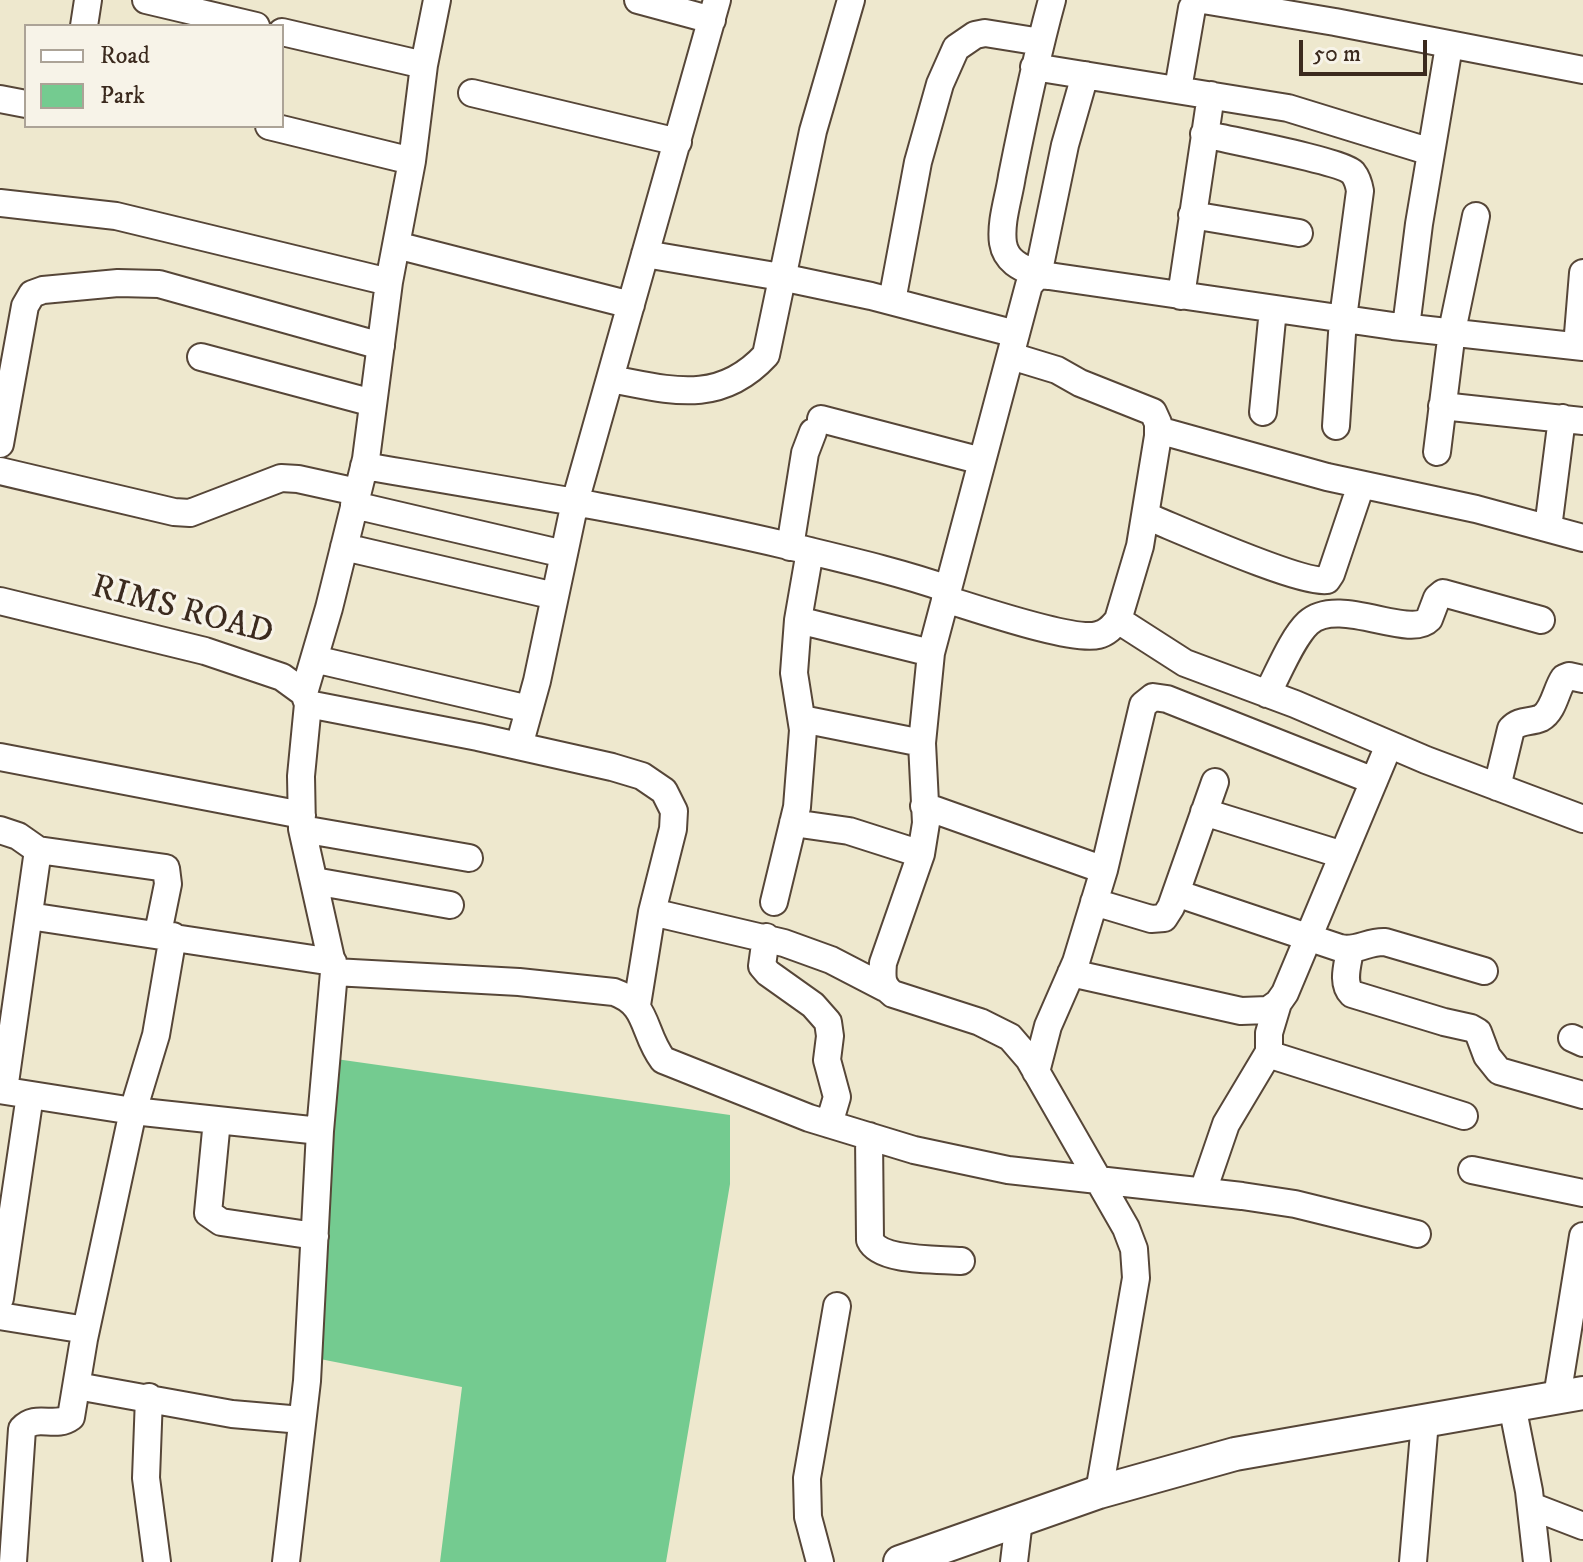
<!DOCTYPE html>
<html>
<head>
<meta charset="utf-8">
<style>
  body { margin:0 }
  #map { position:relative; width:1583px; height:1562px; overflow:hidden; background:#eee8ce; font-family:"IM FELL DW Pica",serif }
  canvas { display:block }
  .legend { position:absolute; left:24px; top:24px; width:260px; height:104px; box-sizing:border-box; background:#f7f3e8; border:2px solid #aca397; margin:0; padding:10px 14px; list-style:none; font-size:24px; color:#3b2a1e }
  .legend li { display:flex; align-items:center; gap:16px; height:40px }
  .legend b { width:40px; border:2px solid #aca397 }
  .scale { position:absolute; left:1299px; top:40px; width:128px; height:36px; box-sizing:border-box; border:4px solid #3b2a1e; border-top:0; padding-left:10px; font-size:24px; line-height:28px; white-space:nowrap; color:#3b2a1e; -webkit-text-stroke:6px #f7f3e8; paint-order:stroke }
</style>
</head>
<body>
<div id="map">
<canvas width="1583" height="1562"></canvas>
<ul class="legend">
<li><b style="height:10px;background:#fff"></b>Road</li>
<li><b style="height:22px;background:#74cb90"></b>Park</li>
</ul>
<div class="scale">50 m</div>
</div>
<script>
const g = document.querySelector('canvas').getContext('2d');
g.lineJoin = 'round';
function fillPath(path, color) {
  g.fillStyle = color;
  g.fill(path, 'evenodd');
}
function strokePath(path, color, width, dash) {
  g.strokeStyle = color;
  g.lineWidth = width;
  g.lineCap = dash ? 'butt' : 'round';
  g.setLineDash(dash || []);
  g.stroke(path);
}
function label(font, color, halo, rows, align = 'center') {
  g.font = font + ' "IM FELL DW Pica",serif';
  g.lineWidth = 6;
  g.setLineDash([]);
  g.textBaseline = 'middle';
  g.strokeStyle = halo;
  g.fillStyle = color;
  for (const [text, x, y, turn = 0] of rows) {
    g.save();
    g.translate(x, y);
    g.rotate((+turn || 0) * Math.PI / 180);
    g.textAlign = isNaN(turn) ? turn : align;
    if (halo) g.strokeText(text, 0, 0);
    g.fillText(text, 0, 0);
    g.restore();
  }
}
fillPath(new Path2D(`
  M329,1058L730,1115V1184L666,1562H440L462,1387L320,1359Z`), '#74cb90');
const minor = new Path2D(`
  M146,0L256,26
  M638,0L712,20
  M1052,0C1036,58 1024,116 1012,176C1009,197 1000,222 1003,243C1006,262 1022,268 1038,275L1065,145L1085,75
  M84,26L88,0
  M282,32L424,65
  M1034,67L1288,108L1431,152
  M1178,89L1192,8L1196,1L1203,0L1335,22L1583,70
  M472,93L678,142
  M0,99L26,104
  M269,126L412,161
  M1204,134C1228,140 1342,161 1353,173C1357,178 1359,185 1360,191L1343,318L1336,426
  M0,203L116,216L389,282
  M1192,215L1299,233
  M396,245L631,305
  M645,254L781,277L871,296L1016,334
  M1181,296L1211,95
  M892,301L918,162L940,84L956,48L975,35L985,33L1041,42
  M1406,327L1419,224L1449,46
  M1577,346L1583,273
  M201,357L373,403
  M611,379C670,390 719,406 766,355L813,131L851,0
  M1442,406L1583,421
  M1263,412L1273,309
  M821,419L982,461
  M1158,430L1327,477L1476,509L1583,538
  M0,444L25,306L32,294L43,290L118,283L159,284L381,346
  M1437,452L1452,331L1476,216
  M364,466C506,490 649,513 789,546C842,559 896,571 948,589
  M0,471L174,512L190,513L281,478L298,479L357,492
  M354,505L564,554
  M1146,516C1176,528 1303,585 1327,580L1331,574L1361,485
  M1548,528L1562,418
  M344,547L555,596
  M790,547L805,453L813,432
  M945,599C975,608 1073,642 1098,635C1107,633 1112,627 1118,620L1140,546L1158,436V423L1153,412L1080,383L1057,370L1011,356
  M0,601L205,651L282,677L304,693L308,704L301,776L302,829L334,972L320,1131L307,1381L286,1562
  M798,620L931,653
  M1118,620L1185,663L1295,704L1426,760L1583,819
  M314,659L529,709
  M304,693L329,608L366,459L389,282L412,161L424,65L437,0
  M1267,694C1278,674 1292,638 1308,623C1339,595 1409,640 1429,619L1437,598L1443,593L1541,620
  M308,704L478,737L612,767L642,776L664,791L674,811L673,829L652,912L637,1005
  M802,719L922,743
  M519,746L537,681L575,502L717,0
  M0,757L302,815
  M1497,787L1511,729C1520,719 1530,723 1541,718C1554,711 1556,689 1564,678L1569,676L1583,679
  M924,806L1104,870
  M1204,812L1343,855
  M793,823L849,831L921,854
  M302,829L469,858
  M0,830L18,836L38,850L166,868L168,884L158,933
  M314,881L450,905
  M1176,893L1340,948C1357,952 1368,941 1385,942L1484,971
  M774,902L797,807L803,730L794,673L798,620L810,551
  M1094,902L1151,919L1164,918L1171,907L1215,782
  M652,912L784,943L831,960L885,988
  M29,916L333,962
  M766,937L762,966L768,973L813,1005L828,1022L830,1036L827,1060L837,1097L829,1124
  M1350,950C1348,964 1341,983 1352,994L1444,1022L1471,1028L1478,1032L1487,1056L1499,1071L1583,1095
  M334,972L519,982L614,992C649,1004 642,1032 663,1060L809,1118L914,1150L1008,1170L1242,1196L1295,1204L1417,1234
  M1071,973L1241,1011L1268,1010L1278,1003L1285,993L1389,745
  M1278,1003L1269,1033V1052L1274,1056L1464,1116
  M1572,1038L1583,1043
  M1036,1072L1048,1026L1076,962L1104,870L1143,705L1153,697L1167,699L1374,781
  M0,1090L133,1111L320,1131
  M4,1090L38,850
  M217,1120L208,1213L221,1222L315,1236
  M869,1136L870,1240C880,1262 938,1259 961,1261
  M1472,1170L1583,1193
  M1203,1191L1226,1124L1269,1052
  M0,1298L30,1095
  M0,1316L86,1330
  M77,1386L232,1414L302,1420
  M149,1397L146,1478L157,1562
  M1557,1397L1583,1236
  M1512,1405L1529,1491L1537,1562
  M1099,1492L1136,1278L1134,1249L1126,1228L1029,1059L1010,1037L980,1022L893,994C881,985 882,977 883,963L921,854L926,823L922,743L931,653L1029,285L1038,275L1049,276L1393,326L1583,347
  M1531,1506L1583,1526
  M13,1562L22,1429C36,1413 55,1429 71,1417L84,1339L133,1111L156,1035L173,936
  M820,1562L808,1517L807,1478L837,1306
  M1014,1562L1019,1520
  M1413,1562L1425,1421`);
const major = new Path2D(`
  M900,1562L1099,1492L1235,1454L1583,1393`);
strokePath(minor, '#564638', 30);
strokePath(major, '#564638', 36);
strokePath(minor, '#fff', 26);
strokePath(major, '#fff', 32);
label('34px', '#3b2a1e', '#f7f3e8', [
  ["RIMS ROAD",182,612,15]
]);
</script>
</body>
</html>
